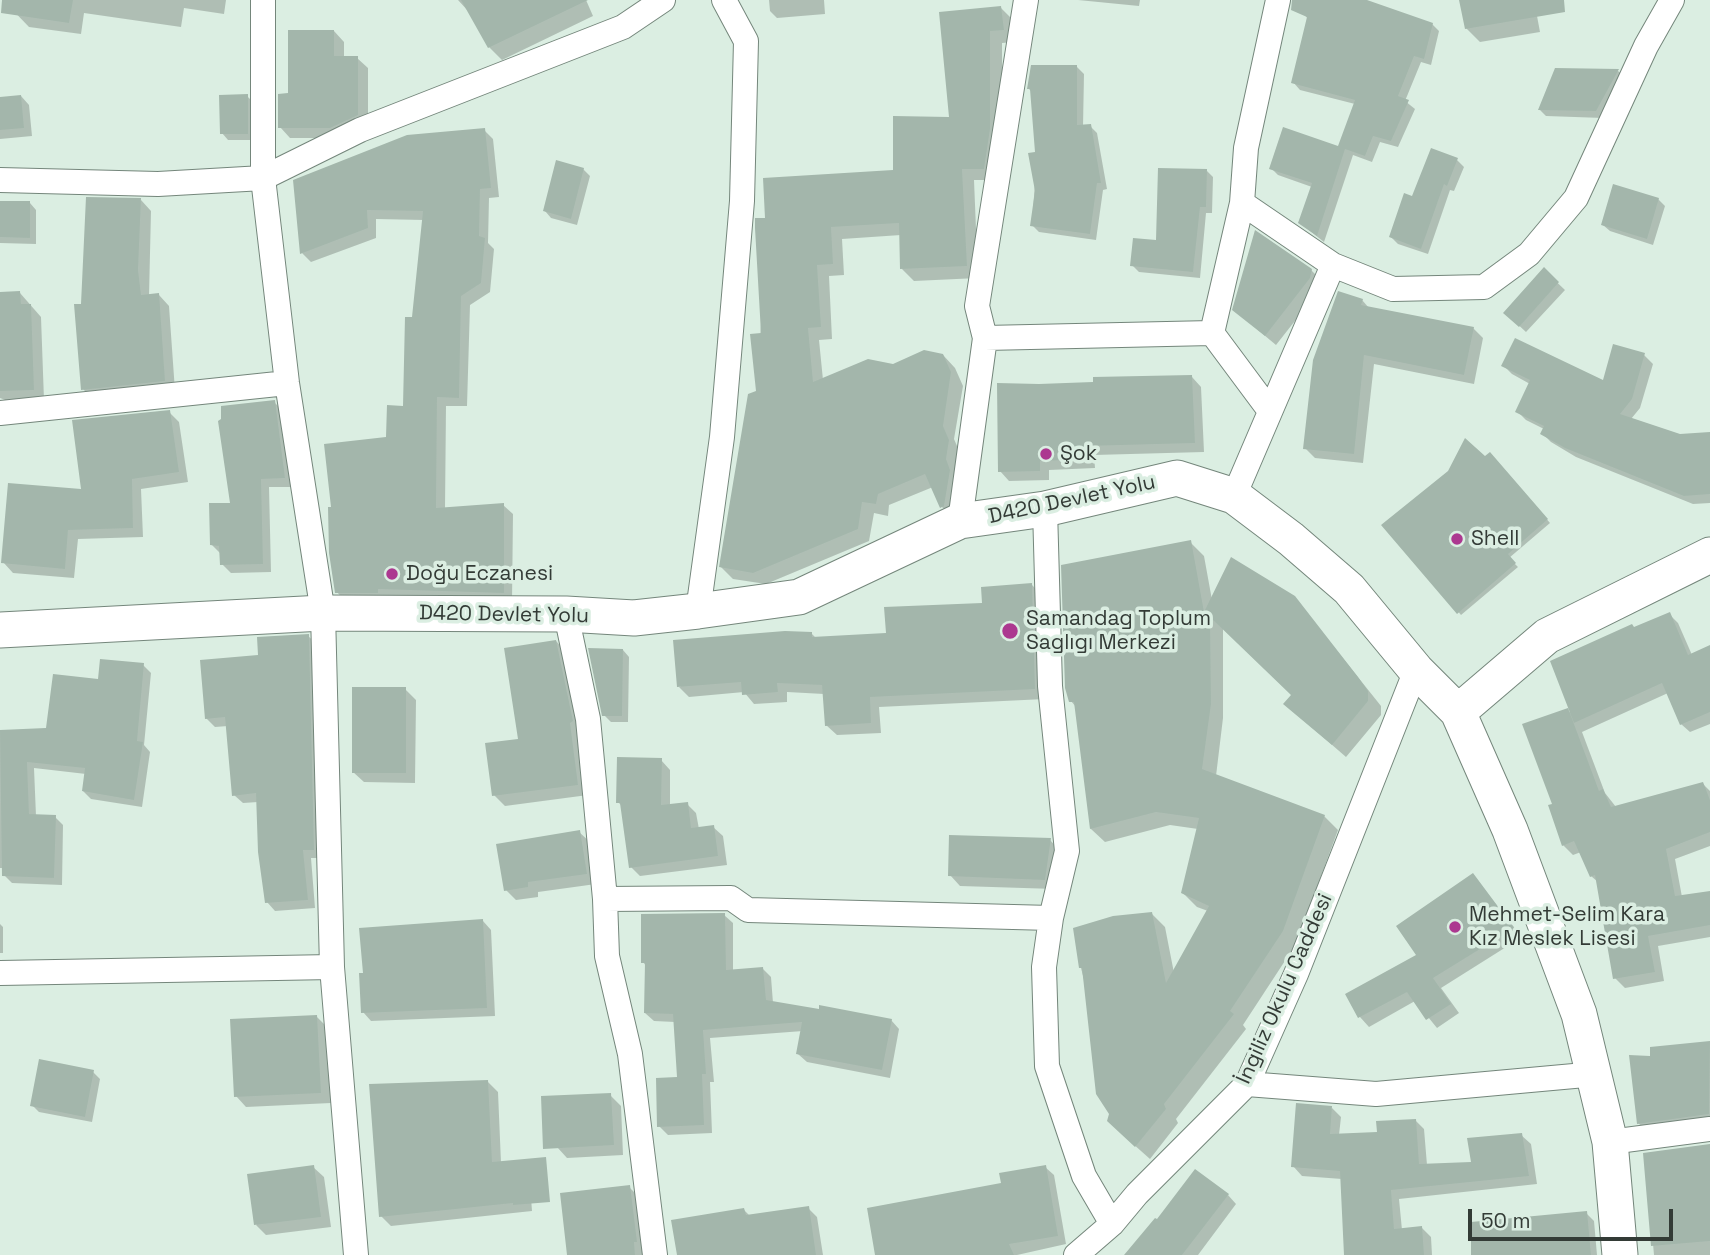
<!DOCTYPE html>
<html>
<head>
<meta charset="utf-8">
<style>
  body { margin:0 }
  #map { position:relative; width:1710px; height:1255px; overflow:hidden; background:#dbeee2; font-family:"Space Grotesk",sans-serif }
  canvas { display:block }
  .scale { position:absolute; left:1468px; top:1209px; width:205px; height:32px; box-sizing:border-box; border:4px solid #333b36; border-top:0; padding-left:9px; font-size:21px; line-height:24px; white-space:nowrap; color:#333b36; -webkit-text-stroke:5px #dbeee2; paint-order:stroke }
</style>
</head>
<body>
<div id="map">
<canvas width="1710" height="1255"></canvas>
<div class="scale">50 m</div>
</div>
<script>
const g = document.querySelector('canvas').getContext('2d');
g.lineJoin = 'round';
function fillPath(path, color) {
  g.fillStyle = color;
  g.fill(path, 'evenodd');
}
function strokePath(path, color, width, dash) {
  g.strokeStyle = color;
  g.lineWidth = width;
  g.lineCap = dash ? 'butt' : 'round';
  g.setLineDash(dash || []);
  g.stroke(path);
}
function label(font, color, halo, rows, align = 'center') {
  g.font = font + ' "Space Grotesk",sans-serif';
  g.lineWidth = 7;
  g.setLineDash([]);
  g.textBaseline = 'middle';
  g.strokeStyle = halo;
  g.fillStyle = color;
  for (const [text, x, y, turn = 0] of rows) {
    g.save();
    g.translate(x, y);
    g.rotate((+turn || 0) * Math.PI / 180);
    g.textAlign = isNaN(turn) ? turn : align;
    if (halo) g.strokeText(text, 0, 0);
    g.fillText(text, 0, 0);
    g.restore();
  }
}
fillPath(new Path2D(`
  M3,0H226L224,14L184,8L181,27L84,13L81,34L29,27Z
  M458,0H586L593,16L502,60L489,47L469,12Z
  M769,0H824L825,14L777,18L770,11Z
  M1078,0H1140L1139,6Z
  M1310,0H1362L1432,24L1439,31L1431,65L1421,62L1405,101L1415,109L1398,147L1380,142L1372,162L1353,155L1324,242L1300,223L1312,187L1278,175L1271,168L1339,148L1355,104L1300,90L1293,82L1308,19L1304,14Z
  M1461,0H1534L1540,32L1480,42L1466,28Z
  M1001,8L1013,20L1015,42L1002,43V142L996,180H974L978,278L914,281L902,269L901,235L842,239L844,275L829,276L832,339L819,340L823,380L943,355L955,368L963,386L954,439L960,453L954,519L942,507L933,487L889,505L888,516L874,513L869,541L766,584L733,579L721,567L757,392L767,220L895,172L951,118L941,13Z
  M334,31L344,42V58H357L368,68V125L342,138H290L280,127L290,95Z
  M1077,67L1084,74L1083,127L1090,126L1097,133L1107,189L1103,190L1096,240L1039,232L1032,225L1037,153L1032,92L1029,89Z
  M1556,69L1618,71L1625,77L1603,118L1546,116L1540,110Z
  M21,96L29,105L32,136L0,139V99Z
  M247,96L254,103V140H228L222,133Z
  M484,130L493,139L499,197L489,198L488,243L494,249L490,292L470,305L467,406H446L445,509L503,505L513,514L512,602H346L337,592L388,438L405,408L424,220L376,219V238L311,262L302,253Z
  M1457,160L1464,167L1454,191L1450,190L1428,254L1398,244L1391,237L1413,198Z
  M583,169L590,176L577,225L551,218L545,211Z
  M1207,171L1213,177L1212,213H1206L1200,278L1139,272L1132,265L1157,242Z
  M1658,199L1665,206L1653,245L1610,231L1603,225Z
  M141,200L151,211L149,296L159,295L169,306L175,391L93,399L83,389V305Z
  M0,203H30L36,210V244L0,243Z
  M1311,270L1322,281L1320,289L1276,345L1234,310Z
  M1544,270L1565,290L1526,332L1512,319Z
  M20,293L41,317L44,400L8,401L0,398V294Z
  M1362,300L1369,308L1473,328L1483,338L1474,384L1374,364L1363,463L1315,458L1305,448Z
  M1644,355L1653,364L1640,408L1631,419L1679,436L1710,433V503L1693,504L1576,457L1551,442L1542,433L1544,429L1526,420L1517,411L1530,384L1512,374L1503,365L1604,382Z
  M1192,377L1201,387L1204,452L1094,455L1095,468L1049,470V480L1009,481L1000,471L1039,386Z
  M274,402L283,411L293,487H269L271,572L231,573L222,564L221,554L212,545Z
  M169,412L179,422L188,482L141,489L143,537L78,539L74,578L13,573L3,562Z
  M1490,454L1550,523L1509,558L1518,567L1461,615L1384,525Z
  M1190,542L1204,556L1212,600L1294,597L1381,706V715L1346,757L1285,704L1293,695L1223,627V718L1216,776L1324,816L1338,830L1296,944L1243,1025L1246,1029L1176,1119L1178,1123L1150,1159L1123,1135L1081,968L1151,913L1165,927L1174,973L1208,911L1197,907L1183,893L1198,829L1170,825L1105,842L1091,829L1076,707L1071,701Z
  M1032,585L1042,595L1045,699L879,707L881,733L837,735L826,725L824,694L787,692V702L754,704L744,692L689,697L679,687L811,633L817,639L888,634L984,605Z
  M1669,614L1678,623L1692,655L1710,647V724L1690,732L1681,724L1668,693L1582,732L1605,793L1616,807L1703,784L1710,791V846L1675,859L1682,897L1710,892V937L1658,946L1664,981L1625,988L1615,978L1598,882L1591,876L1581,852L1573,855L1563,845L1554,805L1567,710L1573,715L1635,629Z
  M308,636L317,644L322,858H311L315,908L275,911L267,902L258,802L243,803L234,795L228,726L215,727L206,718L260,657Z
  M556,641L566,652L588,795L505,806L494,795L520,740Z
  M623,650L629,657L628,722H611L604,715Z
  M143,665L151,673L144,745L150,752L142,807L91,799L83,791L86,774L34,768L36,816L55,817L63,825L62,885L12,883L4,875L5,868H0V731L47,729L100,681Z
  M405,689L416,700L415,783L364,782L353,772Z
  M661,760L670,770V806L687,804L696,813L699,829L713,827L723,836L727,865L640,876L631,867L623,807L618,802Z
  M579,832L590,842L596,884L538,892V897L516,900L506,890Z
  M1050,840L1060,851L1055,889L960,886L950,875Z
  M1472,875L1522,937L1441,988L1459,1013L1437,1028L1415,1001L1369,1027L1360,1017L1347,994L1419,956Z
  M724,915L733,923V971L763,969L771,977L773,1003L891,1020L899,1029L890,1078L807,1062L798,1054L803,1031L710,1038L714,1082H710L712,1133L668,1135L659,1126L679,1079L675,1022L654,1021L645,1013L646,966L643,962Z
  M483,921L491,930L495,1016L371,1021L363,1012Z
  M0,924L3,927V953H0Z
  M316,1016L327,1027L331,1103L246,1107L236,1096Z
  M1710,1043V1125L1649,1133L1638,1123L1652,1048Z
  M93,1072L100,1079L92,1122L39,1112L32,1105Z
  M487,1081L498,1092L501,1163L529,1171L532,1211L391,1226L381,1216Z
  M610,1095L621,1106L623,1155L567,1158L557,1147Z
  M1332,1108L1341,1117L1339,1135L1379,1133L1415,1120L1424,1129L1427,1165L1473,1164L1521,1135L1531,1144L1537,1184L1399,1199L1402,1230L1422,1228L1431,1237L1432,1255H1346L1342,1179L1302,1176L1293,1166Z
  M1710,1146V1255H1654L1645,1154Z
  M313,1167L324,1177L331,1227L266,1235L256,1225Z
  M1045,1167L1054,1175L1066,1244L1017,1255H877L1003,1184Z
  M629,1187L638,1196L644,1255H569Z
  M1228,1195L1236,1204L1198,1255H1126Z
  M808,1208L817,1217L823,1255H679L744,1210L750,1216Z
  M1586,1213L1594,1221L1597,1255H1473Z`), '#0003');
fillPath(new Path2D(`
  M2,0H73L69,23L1,13Z
  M461,0H588L488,48Z
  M1292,0H1367L1433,23L1424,59L1414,56L1398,96L1409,100L1391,141L1373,136L1365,156L1345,149L1317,236L1298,223L1312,183L1269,169L1283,127L1338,146L1355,100L1291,83L1307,17L1291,10Z
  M1459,0H1564L1565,12L1465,29Z
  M1001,6L1004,30L990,31V129L984,169H962L967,266L900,269L899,223L831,227L833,264L817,265L821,327L808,328L813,382L868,359L893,364L924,350L943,354L951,372L943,426L949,440L946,459L950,470L944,506L940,508L925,474L878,494L876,504L862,502L858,529L753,573L719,567L748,394L756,391L750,334L761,333L755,228V218H765L763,178L893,170V116L949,117L939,12Z
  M288,30H334V56H358V115L330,128H278V94L288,93Z
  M1031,65H1077V125L1091,124L1101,183H1097L1090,234L1030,226L1035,191L1028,153L1035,152L1030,89H1027Z
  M1555,68L1619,69L1596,111L1538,110Z
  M248,94V134H220L219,95Z
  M21,95L24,128L0,130V97Z
  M485,128L491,188L480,189L479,236L485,238L481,283L461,296L459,398L437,397L436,508L504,503V593L378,589V593H335L329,553L328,507H331L324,444L386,437L387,405L403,406L405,317H412L423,211L367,210L368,228L300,254L293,180L407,135Z
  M1431,148L1458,158L1447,186L1444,184L1421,249L1389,237L1404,193L1412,196Z
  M556,160L584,168L571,219L543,211Z
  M1158,168L1207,169L1206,207H1200L1193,272L1130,266L1133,238L1156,240Z
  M1613,184L1659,198L1647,239L1601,225Z
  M86,197L141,198L138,270L141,295L159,293L165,381L81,390L74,304H81Z
  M0,201H30V238L0,237Z
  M1255,230L1312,269L1310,278L1265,336L1232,310Z
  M1544,267L1559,282L1519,327L1503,313Z
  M20,291L21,304H31L34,390L0,391V292Z
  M1338,291L1363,299L1361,305L1474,327L1464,375L1364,355L1354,454L1303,449L1313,360Z
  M1515,338L1603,380L1613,344L1645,353L1632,399L1620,414L1680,434L1710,432V494L1684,496L1565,448L1540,434L1544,426L1515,412L1530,380L1501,366Z
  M1192,375L1195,443L1085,446L1086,459L1040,461V471L998,472L997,383L1039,384L1093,382V377Z
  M275,400L285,478L261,479L263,564L220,565L219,546L210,545L209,503H230L218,421L221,419V406Z
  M170,410L179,472L132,479L133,528L68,530L65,569L1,563L8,483L81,489L72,420Z
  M1465,438L1485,456L1490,452L1548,519L1508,554L1516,563L1457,614L1381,525L1448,471Z
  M1191,540L1204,612L1231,557L1295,596L1358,677L1368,691V701L1332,745L1283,704L1291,695L1210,617L1211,704L1202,769L1325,815L1283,931L1230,1011L1234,1014L1164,1104L1166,1109L1135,1147L1107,1121L1109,1114L1096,1094L1082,968H1079L1073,928L1113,916L1152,912L1166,983L1209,906L1181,893L1199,818L1156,812L1090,829L1074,702H1069L1065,688L1061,565Z
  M1032,583L1035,689L870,697L871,723L825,726L822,685L777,683L778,692L742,695L741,682L677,687L673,640L785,631L812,632V637L886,633L884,607L982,603L981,587Z
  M1670,612L1688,655L1710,645V712L1680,725L1662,683L1574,723L1550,661L1632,624L1634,627Z
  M309,634L314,850H303L308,900L265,903L258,852L256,793L232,796L225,717L205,719L200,660L258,655L257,637Z
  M556,640L573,721L570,723L578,785L492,796L485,743L518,739L504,648Z
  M588,648L623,649L622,716H602Z
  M100,659L144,663L137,741L143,742L134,800L82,791L85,768L27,762L29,814L56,815L54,878L2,876L0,730L46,728L53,674L98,679Z
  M352,687H406V773H352Z
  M1568,708L1599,791L1603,789L1611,807L1703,782L1710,800V832L1666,849L1675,896L1710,891V925L1648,936L1655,972L1613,979L1595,875L1590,877L1574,841L1562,846L1548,805L1552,804L1522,724Z
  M617,757L662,758L661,805L688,802L691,828L714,825L718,856L629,868L620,803H616Z
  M580,830L587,874L528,882V887L504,891L496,844Z
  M949,835L1051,838L1045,880L948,876Z
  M1473,873L1514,928L1433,978L1451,1004L1426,1020L1407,992L1358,1018L1345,994L1416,955L1396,926Z
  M725,913L726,970L763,967L766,1000L819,1009V1005L892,1019L882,1070L796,1054L802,1022L703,1030L706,1074H702L704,1125L657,1127L656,1078L677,1077L673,1014L644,1013L645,963H641V914Z
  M483,919L487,1008L361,1013L359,973H363L359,928Z
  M317,1015L321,1093L234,1097L230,1019Z
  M1710,1041L1709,1114L1637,1124L1629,1055L1650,1056V1047Z
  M39,1059L94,1070L85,1117L30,1106Z
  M488,1080L492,1162L546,1157L550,1202L513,1205V1203L379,1217L369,1084Z
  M611,1093L614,1145L543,1149L541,1096Z
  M1296,1103L1332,1106L1330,1134L1377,1132L1376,1121L1416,1119L1419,1164L1471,1162L1467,1138L1522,1133L1529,1176L1391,1190L1394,1229L1422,1226L1424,1255H1344L1340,1171L1291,1167Z
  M1710,1144V1241L1651,1246L1643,1153Z
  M314,1165L321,1217L254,1225L247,1174Z
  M1046,1165L1058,1236L1009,1244L1014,1255H875L867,1208L1001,1183L999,1173Z
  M1195,1169L1229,1194L1182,1255H1124L1155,1218L1157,1219Z
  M630,1185L637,1242H634L635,1255H567L560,1193Z
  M809,1206L816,1255H677L671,1220L744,1208L746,1215Z
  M1587,1211L1591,1255H1471V1222Z`), '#a3b6ab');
const street = new Path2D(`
  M263,0V178L287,383L323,613L332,967L356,1255
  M0,180L158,184L263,178L360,130L623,27L663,0
  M1242,203L1333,265L1393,289L1484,287L1529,254L1576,198L1646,46L1672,0
  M1212,333L1242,203L1246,148L1278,0
  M985,338L1212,333L1270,411
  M0,413L287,383
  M1234,496L1333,265
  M1045,509L1050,686L1067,851L1051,918L1044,967L1047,1066L1084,1176L1112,1224
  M960,521L985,338L977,306L1026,0
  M698,611L722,437L742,201L746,41L724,0
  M566,614L588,719L605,899L607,956L630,1054L655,1255
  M605,899L731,898L748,910L1051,918
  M0,973L332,967
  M1247,1084L1376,1094L1596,1074
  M1610,1142L1710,1129
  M1076,1255L1112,1224L1137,1194L1247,1084L1296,974L1416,670`);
const secondary = new Path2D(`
  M0,630L323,613L566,614L634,618L698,611L799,597L960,521L1045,509L1177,478L1234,496L1291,539L1349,589L1416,670L1458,712L1510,830L1579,1014L1610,1142L1620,1255
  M1458,712L1547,636L1710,555`);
strokePath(street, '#74867b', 26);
strokePath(secondary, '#74867b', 37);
strokePath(street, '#fff', 24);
strokePath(secondary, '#fff', 35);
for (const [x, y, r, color] of [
  [1046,454,7,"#ac3890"],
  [1457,539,7,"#ac3890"],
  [392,574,7,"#ac3890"],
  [1010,631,9,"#ac3890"],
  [1455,927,7,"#ac3890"]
]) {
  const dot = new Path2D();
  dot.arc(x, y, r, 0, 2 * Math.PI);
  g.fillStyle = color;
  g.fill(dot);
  strokePath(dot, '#dbeee2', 2.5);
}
label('21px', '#333b36', '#dbeee2', [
  ["Şok",1060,454],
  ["Shell",1471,539],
  ["Doğu Eczanesi",406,574],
  ["Samandag Toplum",1026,619],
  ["Saglıgı Merkezi",1026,643],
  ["Mehmet-Selim Kara",1469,915],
  ["Kız Meslek Lisesi",1469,939]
], 'left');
label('21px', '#333b36', '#dbeee2', [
  ["D420 Devlet Yolu",1072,500,-12],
  ["D420 Devlet Yolu",504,615,1],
  ["İngiliz Okulu Caddesi",1285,989,-66]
]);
</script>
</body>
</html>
